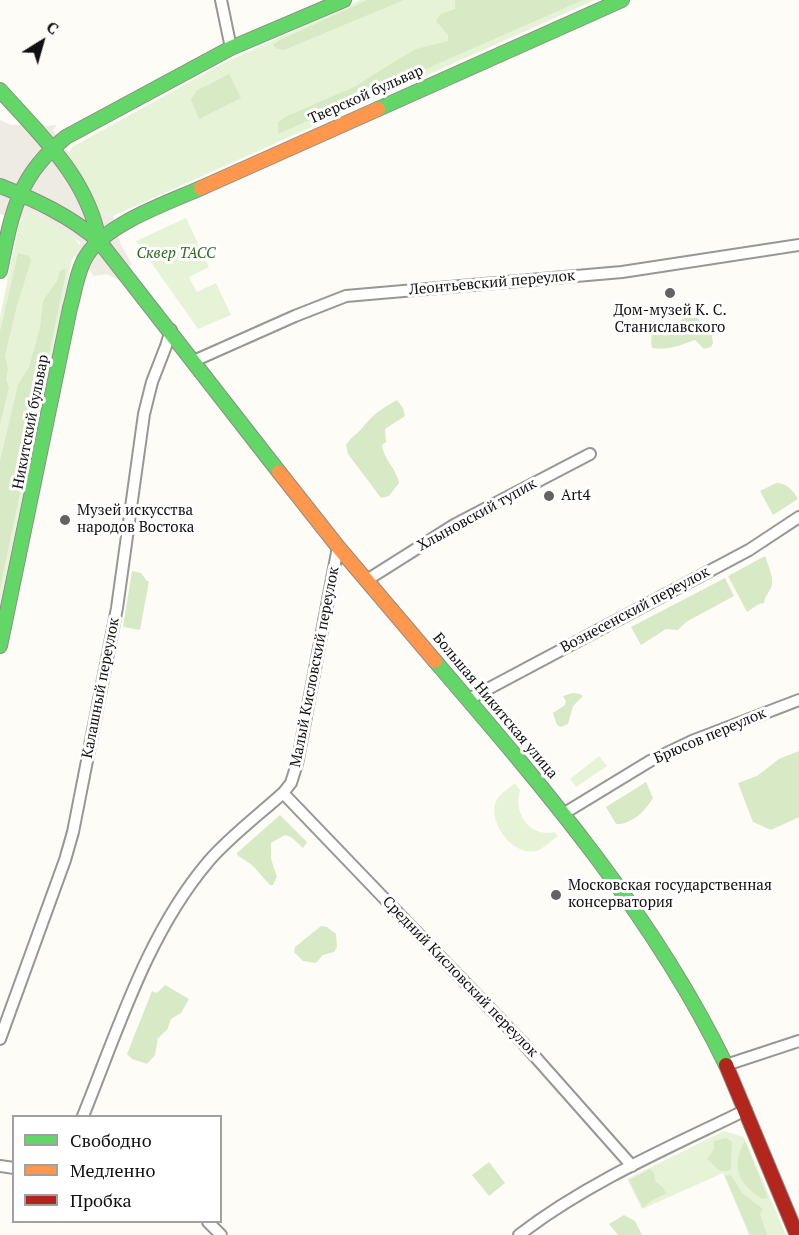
<!DOCTYPE html>
<html>
<head>
<meta charset="utf-8">
<style>
  body { margin:0 }
  #map { position:relative; width:799px; height:1235px; overflow:hidden; background:#fdfcf7; font-family:"PT Serif",serif }
  canvas { display:block }
  .legend { position:absolute; left:12px; top:1115px; width:210px; height:108px; box-sizing:border-box; background:#fff; border:2px solid #a0a0a0; margin:0; padding:8px 10px; list-style:none; font-size:18px; color:#111 }
  .legend li { display:flex; align-items:center; gap:12px; height:30px }
  .legend b { width:30px; border:2px solid #a0a0a0 }
  .north { position:absolute; left:12px; top:12px; width:60px; height:60px; -webkit-text-stroke:4px #fff; paint-order:stroke; rotate:37deg; font-size:16px; font-weight:700; line-height:24px; text-align:center; color:#111 }
  .north::after { content:''; display:block; margin:auto; width:21px; height:27px; background:#111; clip-path:polygon(50% 0,100% 100%,50% 72%,0 100%) }
</style>
</head>
<body>
<div id="map">
<canvas width="799" height="1235"></canvas>
<ul class="legend">
<li><b style="height:8px;background:#63d668"></b>Свободно</li>
<li><b style="height:8px;background:#ff974d"></b>Медленно</li>
<li><b style="height:8px;background:#b3261e"></b>Пробка</li>
</ul>
<div class="north">С</div>
</div>
<script>
const g = document.querySelector('canvas').getContext('2d');
g.lineJoin = 'round';
function fillPath(path, color) {
  g.fillStyle = color;
  g.fill(path, 'evenodd');
}
function strokePath(path, color, width, dash) {
  g.strokeStyle = color;
  g.lineWidth = width;
  g.lineCap = dash ? 'butt' : 'round';
  g.setLineDash(dash || []);
  g.stroke(path);
}
function label(font, color, halo, rows, align = 'center') {
  g.font = font + ' "PT Serif",serif';
  g.lineWidth = 6;
  g.setLineDash([]);
  g.textBaseline = 'middle';
  g.strokeStyle = halo;
  g.fillStyle = color;
  for (const [text, x, y, turn = 0] of rows) {
    g.save();
    g.translate(x, y);
    g.rotate((+turn || 0) * Math.PI / 180);
    g.textAlign = isNaN(turn) ? turn : align;
    if (halo) g.strokeText(text, 0, 0);
    g.fillText(text, 0, 0);
    g.restore();
  }
}
fillPath(new Path2D(`
  M360,0H595L113,216L103,214L100,210L68,160V155L72,147L222,64Z
  M30,212H34L73,237L81,246L72,260L0,604V317L19,225L23,217Z
  M186,218L209,267L189,277L197,292L216,283L231,315L198,329L136,241Z
  M599,756L607,766L576,787L570,779Z
  M515,783L520,790C513,812 529,838 554,832L558,836C552,840 545,847 539,850C514,860 485,820 497,799C501,793 509,788 515,783Z
  M724,1131L744,1137L786,1235H749L723,1173L642,1209L627,1179Z`), '#e7f3d7');
fillPath(new Path2D(`
  M367,0H404L284,50L277,49L273,45L280,40Z
  M455,0H583L278,134V122L287,116L356,86L392,63L416,49L448,41V35L436,21L441,14L455,9Z
  M229,74L241,98L199,119L191,100L196,91Z
  M18,253L29,256L31,261L17,305L5,356L8,369L6,379L9,388L0,424V332Z
  M65,268L66,273L0,589V461L18,385L29,367L40,328L43,301L58,279L59,272Z
  M688,316L697,317L700,322L710,323L713,343L711,347L704,349L695,340C681,345 667,351 652,348C647,318 672,329 688,316Z
  M397,400L403,408L405,416L385,429L386,442L382,445C383,459 397,469 399,483L389,496L381,498L348,454L346,445C351,437 357,434 363,427C376,412 380,410 397,400Z
  M776,483C787,483 793,490 798,499L773,515L760,491Z
  M765,556C768,564 773,576 772,585C770,592 765,595 764,603L759,604L747,612L728,576Z
  M132,571L141,573L147,581H149L140,630L123,627Z
  M725,578L734,596L686,622L678,630L666,629L641,645L631,627Z
  M573,693L580,694L583,696L573,706L568,724L561,727L557,725L553,713L565,705L566,701L563,696Z
  M799,751V817L771,830L753,822L738,783L757,776L779,759Z
  M646,782L653,798C646,810 632,825 616,824L606,807Z
  M280,815L307,842L303,848L291,837L285,835L271,843V859L277,877L273,885H270L252,865L237,855V853Z
  M321,926L327,927L336,934L337,947L334,952L323,955L316,963L303,961L294,952L295,947Z
  M165,985L189,999L181,1013L171,1019L167,1030L158,1038L155,1055L147,1064L132,1059L127,1054L152,991L157,993Z
  M726,1138L732,1142L731,1169L728,1171H720L707,1159L714,1149V1141Z
  M745,1141L768,1198L763,1199C740,1186 729,1167 745,1141Z
  M489,1162L505,1183L489,1196L472,1175Z
  M650,1169L654,1173L656,1182L663,1187L666,1194L652,1200L643,1208L629,1180Z
  M731,1175L742,1193L763,1209L760,1214L767,1235H750L725,1176Z
  M624,1215L635,1221L642,1235H618L609,1224Z`), '#d8eac5');
fillPath(new Path2D(`
  M37,119L46,126L57,125L53,130L69,152L68,160L70,164L100,210L103,214L113,216L121,245L132,264L118,280L107,274L94,276L83,262L74,256L80,248V242L34,212L26,214L20,220L0,214V120L11,125L29,124Z`), '#edebe2');
const street = new Path2D(`
  M221,0L231,48
  M196,360L295,316L346,296L622,272L799,245
  M367,580L454,525L590,454
  M469,699L749,550L799,517
  M283,793L523,1043L632,1166
  M563,814L650,761L692,741L799,700
  M0,1039L65,860L73,832L117,608L144,414L152,382L166,346L171,330
  M726,1065L799,1041
  M83,1116C118,1030 147,934 208,862C228,838 260,814 283,793L291,783L297,764L338,547
  M0,1166L14,1168
  M208,1222L221,1235
  M519,1235C588,1182 668,1148 746,1110`);
const fast = new Path2D(`
  M0,90C41,136 88,178 99,241
  M378,109L622,0
  M0,186C36,200 70,216 99,241L279,472
  M0,271C12,213 17,176 66,137L231,48L344,0
  M0,646L70,308C75,291 77,270 87,255C106,224 167,203 201,188
  M435,661C543,787 653,914 726,1065`);
const slow = new Path2D(`
  M201,188L378,109
  M279,472L339,548L435,661`);
const jam = new Path2D(`
  M726,1065L797,1235`);
strokePath(street, '#979795', 14);
strokePath(fast, '#8e8d8b', 16);
strokePath(slow, '#8e8d8b', 16);
strokePath(jam, '#8e8d8b', 16);
strokePath(street, '#fffffe', 10);
strokePath(fast, '#63d668', 14);
strokePath(slow, '#ff974d', 14);
strokePath(jam, '#b3261e', 14);
for (const [x, y, r, color] of [
  [670,293,6,"#646362"],
  [549,496,6,"#646362"],
  [65,520,6,"#646362"],
  [556,895,6,"#646362"]
]) {
  const dot = new Path2D();
  dot.arc(x, y, r, 0, 2 * Math.PI);
  g.fillStyle = color;
  g.fill(dot);
  strokePath(dot, '#fff', 2);
}
label('15px', '#111', '#fff', [
  ["Тверской бульвар",366,95,-24],
  ["Леонтьевский переулок",492,283,-5],
  ["Никитский бульвар",31,422,-79],
  ["Хлыновский тупик",477,515,-29],
  ["Вознесенский переулок",635,610,-28],
  ["Малый Кисловский переулок",315,667,-79],
  ["Калашный переулок",101,688,-79],
  ["Большая Никитская улица",495,706,50],
  ["Брюсов переулок",710,736,-23],
  ["Средний Кисловский переулок",460,977,46]
]);
label('italic 15px', '#2f6b1f', '#fff', [
  ["Сквер ТАСС",176,254]
]);
label('15px', '#111', '#fff', [
  ["Дом-музей К. С.",670,311,"center"],
  ["Станиславского",670,328,"center"],
  ["Art4",561,496],
  ["Музей искусства",77,511],
  ["народов Востока",77,528],
  ["Московская государственная",568,886],
  ["консерватория",568,903]
], 'left');
</script>
</body>
</html>
